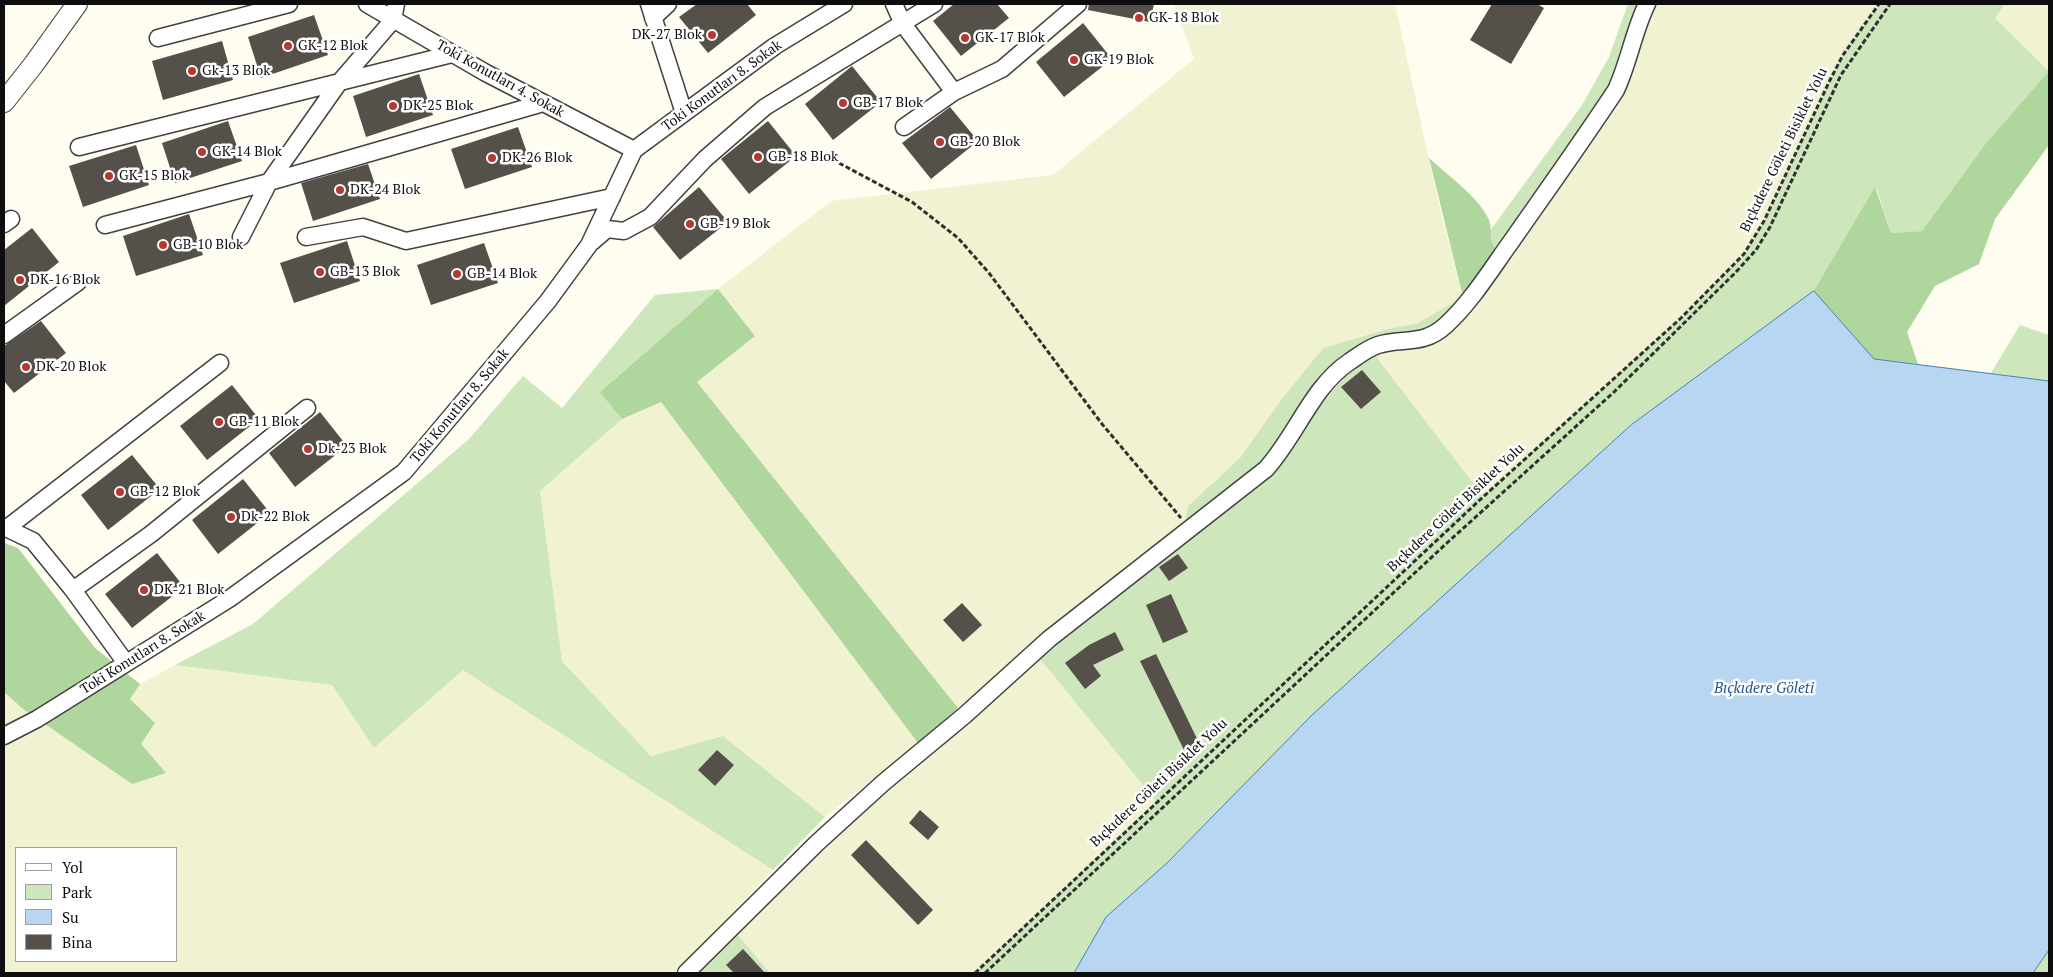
<!DOCTYPE html>
<html>
<head>
<meta charset="utf-8">
<style>
  body { margin:0 }
  #map { position:relative; width:2053px; height:977px; overflow:hidden; background:#fefdf0; font-family:"PT Serif",serif }
  canvas { display:block }
  .frame { position:absolute; inset:0; border:5px solid #0e0e0e; pointer-events:none }
  .legend { position:absolute; left:15px; top:847px; width:162px; height:115px; box-sizing:border-box; background:#fff; border:1px solid #9f9f9f; margin:0; padding:6px 9px; list-style:none; font-size:15px; color:#0e0e0e }
  .legend li { display:flex; align-items:center; gap:10px; height:25px }
  .legend b { width:25px; border:1px solid #9f9f9f }
</style>
</head>
<body>
<div id="map">
<canvas width="2053" height="977"></canvas>
<div class="frame"></div>
<ul class="legend">
<li><b style="height:6px;background:#fff"></b>Yol</li>
<li><b style="height:14px;background:#cde6bc"></b>Park</li>
<li><b style="height:14px;background:#b8d6f2"></b>Su</li>
<li><b style="height:14px;background:#56504b"></b>Bina</li>
</ul>
</div>
<script>
const g = document.querySelector('canvas').getContext('2d');
g.lineJoin = 'round';
function fillPath(path, color) {
  g.fillStyle = color;
  g.fill(path, 'evenodd');
}
function strokePath(path, color, width, dash) {
  g.strokeStyle = color;
  g.lineWidth = width;
  g.lineCap = dash ? 'butt' : 'round';
  g.setLineDash(dash || []);
  g.stroke(path);
}
function label(font, color, halo, rows, align = 'center') {
  g.font = font + ' "PT Serif",serif';
  g.lineWidth = 5;
  g.setLineDash([]);
  g.textBaseline = 'middle';
  g.strokeStyle = halo;
  g.fillStyle = color;
  for (const [text, x, y, turn = 0] of rows) {
    g.save();
    g.translate(x, y);
    g.rotate((+turn || 0) * Math.PI / 180);
    g.textAlign = isNaN(turn) ? turn : align;
    if (halo) g.strokeText(text, 0, 0);
    g.fillText(text, 0, 0);
    g.restore();
  }
}
fillPath(new Path2D(`
  M1174,4H1395L1439,205L1463,297L1418,323L1388,329L1323,348L1281,400L1240,458L1188,506L1185,521L958,708L697,382L755,336L718,289L831,201L1053,175L1194,59Z
  M1655,4H1879L1843,55L1830,80L1764,221L1744,254L1681,318L1483,497L1374,354L1399,349L1488,287L1616,109Z
  M2005,4H2049V71L1995,18Z
  M661,402L918,743L825,817L723,736L651,756L562,661L540,491L622,419Z
  M1040,659L1156,801L975,973H770L736,933L845,829Z
  M175,665L332,685L374,748L463,669L773,870L675,973H4V692L23,709L132,784L141,744L155,723L129,698L140,684ZM16,848H176V961H16Z`), '#f1f2d2');
fillPath(new Path2D(`
  M1628,4H1639L1620,64L1607,90L1496,250L1489,239V232L1582,105L1609,57Z
  M1879,4H2005L1995,18L2049,71L1986,143L1922,231L1891,233L1876,187L1874,359L1991,373L2020,325L2049,335V973H975L1156,801L1040,659L1290,450L1317,410L1346,375L1374,354L1483,496L1681,318L1744,254L1764,221L1830,80L1843,55ZM1425,551L1272,693L1424,551Z
  M718,289L601,391L622,419L540,491L562,661L651,756L723,736L825,817L773,870L463,670L374,748L332,685L175,665L253,624L469,439L523,376L562,408L655,295Z
  M1463,297L1443,319L1425,329L1371,343L1346,354L1332,365L1262,463L1185,521L1188,506L1240,458L1281,400L1323,348L1388,329L1418,323Z
  M736,933L770,973H697Z`), '#cde6bc');
fillPath(new Path2D(`
  M2049,71V145L1995,219L1979,264L1935,286L1907,332L1918,364L1874,359L1814,291L1875,187L1891,233L1922,231L1986,143Z
  M1429,158C1446,174 1480,198 1489,220C1493,232 1487,235 1496,250L1463,297Z
  M718,289L755,336L697,382L958,708L918,743L661,402L622,419L600,392Z
  M4,543L18,548L95,648L140,684L130,699L155,723L141,744L166,773L132,784L23,709L4,692Z`), '#afd69c');
const water = new Path2D(`
  M1814,291L1874,359L2049,381V950L2033,973H1074L1106,917L1167,863L1312,715L1631,425Z`);
fillPath(water, '#b8d6f2');
strokePath(water, '#4582c3', 1);
fillPath(new Path2D(`
  M697,4H747L756,15L708,53L679,17Z
  M954,4H997L1009,18L961,56L933,21Z
  M1089,4H1154L1150,22L1088,10Z
  M1492,4H1537L1544,8L1511,64L1470,40Z
  M314,15L328,55L261,78L248,37Z
  M1083,23L1112,59L1064,97L1036,62Z
  M222,41L233,80L163,100L152,61Z
  M852,66L881,102L833,140L805,104Z
  M419,74L433,115L366,137L353,96Z
  M950,107L978,141L931,179L902,143Z
  M228,121L242,161L175,183L162,143Z
  M768,121L796,156L749,194L721,159Z
  M518,127L532,167L465,189L451,149Z
  M136,145L149,185L83,207L69,166Z
  M368,164L380,199L313,221L301,183Z
  M699,187L728,222L680,260L653,227Z
  M189,214L203,255L136,276L123,236Z
  M32,228L59,262L4,306V250Z
  M347,241L360,281L294,303L280,263Z
  M484,243L498,283L431,305L417,265Z
  M41,321L66,353L14,393L4,381V346Z
  M1362,370L1381,392L1361,409L1341,387Z
  M232,385L259,419L207,460L180,426Z
  M320,412L347,446L295,487L269,453Z
  M132,455L160,489L108,530L81,495Z
  M243,479L270,513L218,554L192,520Z
  M157,553L184,587L132,628L105,594Z
  M1178,554L1188,568L1169,581L1159,567Z
  M1171,594L1188,632L1163,643L1146,605Z
  M962,603L982,625L963,642L943,620Z
  M1115,632L1124,650L1093,665L1101,676L1085,689L1065,663L1089,645Z
  M1156,654L1200,745L1185,752L1140,661Z
  M717,750L734,765L715,786L698,770Z
  M920,810L939,827L928,840L909,823Z
  M866,840L933,910L918,925L851,855Z
  M743,949L765,973H734L726,965Z`), '#56504b');
const minor = new Path2D(`
  M367,4L486,73L634,150
  M649,4L684,113
  M894,4L903,24L954,92
  M653,18L668,4
  M158,38L289,4
  M904,127L954,92L1002,69L1078,4
  M79,147L452,54
  M4,224L11,219
  M105,225L269,182L543,103
  M241,237L269,182L338,84L393,20L396,4
  M306,237L363,227L406,241L612,197
  M592,242L607,229L624,231L650,217L705,159L765,107L934,4
  M4,335L78,282
  M4,527L33,541L73,590L126,663
  M7,528L220,363
  M73,590L151,534L307,408
  M4,736L37,719L229,599L404,472L548,301L589,245L634,150L775,46L844,4
  M686,973L817,843L883,783L965,715L1049,639L1266,469C1296,436 1312,387 1349,362C1358,356 1368,348 1378,345C1403,337 1422,347 1446,325C1472,301 1492,268 1513,239C1548,189 1583,140 1616,90C1629,62 1634,30 1647,4`);
const tertiary = new Path2D(`
  M4,102L34,64L77,4`);
strokePath(minor, '#414141', 19);
strokePath(tertiary, '#414141', 22);
strokePath(new Path2D(`
  M839,163L912,202L958,238L989,273L1102,424L1181,518
  M975,973L1483,497L1681,318L1744,254L1764,221L1830,80L1843,55L1879,4
  M985,973L1448,542L1614,392L1735,273L1756,250L1770,227L1841,75L1890,4`), '#303030', 3, [5, 2.5]);
strokePath(minor, '#fff', 16);
strokePath(tertiary, '#fff', 20);
for (const [x, y, r, color] of [
  [1139,18,5,"#b43930"],
  [712,35,5,"#b43930"],
  [965,38,5,"#b43930"],
  [288,46,5,"#b43930"],
  [1074,60,5,"#b43930"],
  [192,71,5,"#b43930"],
  [843,103,5,"#b43930"],
  [393,106,5,"#b43930"],
  [940,142,5,"#b43930"],
  [202,152,5,"#b43930"],
  [758,157,5,"#b43930"],
  [492,158,5,"#b43930"],
  [109,176,5,"#b43930"],
  [340,190,5,"#b43930"],
  [690,224,5,"#b43930"],
  [163,245,5,"#b43930"],
  [320,272,5,"#b43930"],
  [457,274,5,"#b43930"],
  [20,280,5,"#b43930"],
  [26,367,5,"#b43930"],
  [219,422,5,"#b43930"],
  [308,449,5,"#b43930"],
  [120,492,5,"#b43930"],
  [231,517,5,"#b43930"],
  [144,590,5,"#b43930"]
]) {
  const dot = new Path2D();
  dot.arc(x, y, r, 0, 2 * Math.PI);
  g.fillStyle = color;
  g.fill(dot);
  strokePath(dot, '#fff', 2);
}
label('14px', '#0e0e0e', '#fff', [
  ["GK-18 Blok",1149,18],
  ["DK-27 Blok",702,35,"right"],
  ["GK-17 Blok",975,38],
  ["GK-12 Blok",298,46],
  ["GK-19 Blok",1084,60],
  ["Gk-13 Blok",202,71],
  ["GB-17 Blok",853,103],
  ["DK-25 Blok",403,106],
  ["GB-20 Blok",950,142],
  ["GK-14 Blok",212,152],
  ["GB-18 Blok",768,157],
  ["DK-26 Blok",502,158],
  ["GK-15 Blok",119,176],
  ["DK-24 Blok",350,190],
  ["GB-19 Blok",700,224],
  ["GB-10 Blok",173,245],
  ["GB-13 Blok",330,272],
  ["GB-14 Blok",467,274],
  ["DK-16 Blok",30,280],
  ["DK-20 Blok",36,367],
  ["GB-11 Blok",229,422],
  ["Dk-23 Blok",318,449],
  ["GB-12 Blok",130,492],
  ["Dk-22 Blok",241,517],
  ["DK-21 Blok",154,590]
], 'left');
label('14px', '#0e0e0e', '#fff', [
  ["Toki Konutları 4. Sokak",500,79,29],
  ["Toki Konutları 8. Sokak",722,86,-36],
  ["Bıçkıdere Göleti Bisiklet Yolu",1784,150,-64],
  ["Toki Konutları 8. Sokak",460,406,-50],
  ["Bıçkıdere Göleti Bisiklet Yolu",1456,508,-43],
  ["Toki Konutları 8. Sokak",143,653,-32],
  ["Bıçkıdere Göleti Bisiklet Yolu",1159,783,-43]
]);
label('italic 15px', '#205597', '#fff', [
  ["Bıçkıdere Göleti",1764,689]
]);
</script>
</body>
</html>
